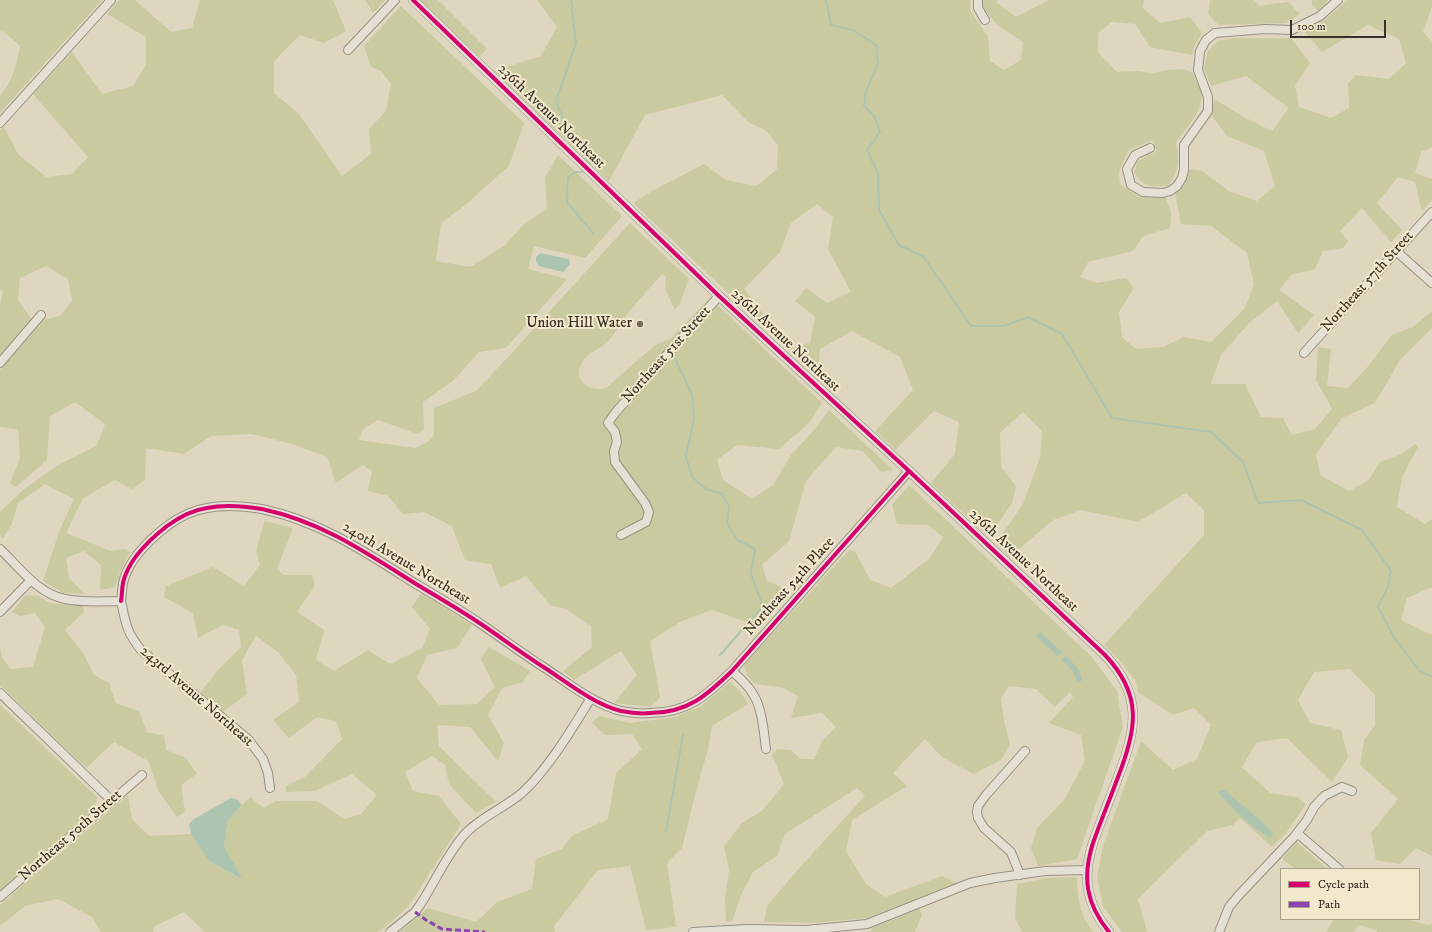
<!DOCTYPE html>
<html>
<head>
<meta charset="utf-8">
<style>
  body { margin:0 }
  #map { position:relative; width:1432px; height:932px; overflow:hidden; background:#ded6be; font-family:"IM FELL DW Pica",serif }
  canvas { display:block }
  .legend { position:absolute; left:1280px; top:868px; width:140px; height:52px; box-sizing:border-box; background:#f2e8cc; border:1px solid #a89f8a; margin:0; padding:5px 7px; list-style:none; font-size:12px; color:#393126 }
  .legend li { display:flex; align-items:center; gap:8px; height:20px }
  .legend b { width:20px; border:1px solid #a89f8a }
  .scale { position:absolute; left:1290px; top:20px; width:96px; height:18px; box-sizing:border-box; border:2px solid #393126; border-top:0; padding-left:5px; font-size:12px; line-height:14px; white-space:nowrap; color:#393126; -webkit-text-stroke:3px #f2e8cc; paint-order:stroke }
</style>
</head>
<body>
<div id="map">
<canvas width="1432" height="932"></canvas>
<ul class="legend">
<li><b style="height:5px;background:#d6006c"></b>Cycle path</li>
<li><b style="height:5px;background:#8e44ad"></b>Path</li>
</ul>
<div class="scale">100 m</div>
</div>
<script>
const g = document.querySelector('canvas').getContext('2d');
g.lineJoin = 'round';
function fillPath(path, color) {
  g.fillStyle = color;
  g.fill(path, 'evenodd');
}
function strokePath(path, color, width, dash) {
  g.strokeStyle = color;
  g.lineWidth = width;
  g.lineCap = dash ? 'butt' : 'round';
  g.setLineDash(dash || []);
  g.stroke(path);
}
function label(font, color, halo, rows, align = 'center') {
  g.font = font + ' "IM FELL DW Pica",serif';
  g.lineWidth = 4;
  g.setLineDash([]);
  g.textBaseline = 'middle';
  g.strokeStyle = halo;
  g.fillStyle = color;
  for (const [text, x, y, turn = 0] of rows) {
    g.save();
    g.translate(x, y);
    g.rotate((+turn || 0) * Math.PI / 180);
    g.textAlign = isNaN(turn) ? turn : align;
    if (halo) g.strokeText(text, 0, 0);
    g.fillText(text, 0, 0);
    g.restore();
  }
}
fillPath(new Path2D(`
  M0,0H102L0,113V95C14,81 16,64 20,46L3,31L0,32Z
  M119,0H135L171,32L192,28L200,0H333L346,31L324,43L300,35L274,61V93L299,114L342,176L371,154L369,129L386,111L391,84L381,71L371,67L364,46L401,6L524,123L509,166L464,206L441,223L436,261L470,267L504,246L525,223L547,209L545,178L558,155L622,216L585,258L534,246L528,269L567,279L506,348L479,352L453,381L423,402L424,429L418,434L378,420L363,429L359,440L415,448L428,442L434,435V408L476,391L510,355L630,223L689,279L680,304L675,310L665,289L666,277L662,274C650,288 637,301 626,316C620,324 615,334 608,341C600,350 587,352 582,363C572,380 590,393 606,388L654,346L671,338L710,298L822,403L809,423L779,449L737,445L717,460L723,480L752,499L773,485L791,455L816,428L829,410L893,470L881,472L863,451L836,447L806,481L789,541L762,565L767,581L791,591L758,626L712,610L682,621L650,641L660,698L650,707L614,703L637,675L621,651L574,680L563,671L592,647L591,626L566,609L550,605L526,576L500,588L491,564L465,560L452,526L424,512L403,514L388,496L368,491L372,471L363,465L336,483L327,457L293,444L251,434L211,436L184,454L146,448L145,480L132,489L115,480L83,498L66,533L111,551L125,549L130,552L121,570L115,587L100,590L101,565L84,551L66,558L69,578L85,594L63,593L43,581L60,529L74,499L45,484L18,503L12,524L3,538L0,535V512L23,490L55,467L97,445L105,424L75,402L50,416L47,460L16,487L10,483L20,458L18,429L0,427V370L44,320L60,316L72,301L68,279L46,266L20,278L18,300L32,320L0,357V305L3,292L0,290V131L4,127L18,154L46,177L72,174L88,157L33,94L72,52L102,94L133,86L146,65V37L107,14Z
  M365,0H385L373,13Z
  M420,0H438L487,49L479,57Z
  M537,0H971L970,10L988,37L990,61L1004,70L1021,60L1023,42L997,25L981,5L982,0H997V3L1016,17L1049,0H1144L1143,8L1160,23L1190,17L1202,33L1195,45L1192,55L1150,47L1135,24L1112,22L1098,33V52L1117,72L1137,71L1153,73L1167,70L1184,69L1193,73C1195,80 1200,87 1201,93C1205,109 1185,130 1176,142C1179,162 1180,169 1168,186C1151,186 1144,188 1134,172L1138,161L1157,151L1152,140L1128,151L1119,172L1120,184L1139,197L1166,198L1171,213L1170,228L1143,236L1133,251L1088,262L1080,277L1097,283L1126,278L1134,288L1119,312L1122,337L1136,349L1163,347L1184,337L1211,342L1245,308L1254,284L1247,253L1211,226L1181,224L1175,193L1186,183L1190,169L1202,171L1229,191L1257,201L1275,186L1264,151L1227,136L1212,116L1214,99L1244,117L1272,131L1289,108L1246,76L1211,86L1204,68L1208,51L1218,41L1234,38H1291L1310,63L1295,86L1299,107L1331,118L1349,108L1348,83L1356,75L1389,79L1406,63L1399,39L1368,25L1322,52L1305,32L1324,20L1348,0H1432V7L1423,32L1432,42V147L1421,152L1415,173L1432,179V200L1422,211L1415,182L1398,177L1377,203L1402,230L1391,242L1362,208L1340,231L1348,241L1343,248L1323,251L1315,269L1291,275L1279,290L1314,315L1298,333L1277,301L1250,322L1221,355L1211,384H1245L1261,417L1283,418L1292,435L1315,429L1332,409L1316,380L1318,347L1331,349L1327,386L1348,388L1366,369L1392,335L1413,327L1432,311V328L1400,360L1375,403L1342,418L1316,454L1320,475L1349,491L1369,480L1380,462L1402,454L1415,444L1418,447L1402,477L1397,507L1425,524L1432,519V588L1431,587L1407,598L1401,620L1432,635V856L1416,848L1400,864L1376,860L1371,833L1398,799L1360,765L1364,740L1375,725V695L1350,669L1314,672L1298,700L1310,723L1341,730L1348,757L1332,782L1287,738L1257,742L1242,767L1270,793L1297,797L1306,804L1286,833L1272,847L1240,818L1233,825L1207,831L1138,899L1147,932H1122L1103,906L1097,877L1103,846L1141,741L1173,770L1197,759L1211,725L1194,708L1173,715L1138,692L1135,680L1115,655L1104,645L1204,535V510L1186,493L1138,522L1081,510L1053,520L1010,557L996,543L1023,504L1040,458L1042,431L1023,412L1000,433L1001,467L1016,486L1012,503L989,537L931,483L955,454L959,422L934,411L895,450L875,431L913,390L900,357L852,331L820,349L818,378L788,349L810,343L815,317L795,301L806,288L827,303L851,292L828,249L833,217L817,204L791,223L780,252L744,289L763,314L758,321L633,203L652,191L704,164L726,180L757,186L777,169L778,145L765,130L748,122L722,95L645,115L609,181L494,71L541,56L557,27Z
  M1210,0H1254L1259,6L1288,2L1300,14L1286,23L1219,25L1208,14Z
  M1312,0H1328L1319,11L1312,5Z
  M909,485L1091,656L1117,691L1123,727L1077,859L1038,866L1031,848L1037,828L1064,800L1085,761L1081,735L1049,723L1073,697L1070,692L1055,707L1036,689L1009,686L1001,698L1004,721L1010,745L1001,760L974,774L943,758L925,739L893,773L907,786L852,820L846,851L866,884L885,897L942,876L956,883L868,918L812,923L764,922L767,906L801,866L865,796L857,788L785,834L777,856L753,872L742,893L732,921L726,922L725,899L729,869L724,846L742,823L762,811L784,784L772,755L777,749L791,750L801,759H814L823,740L836,727L822,713L791,718L798,696L784,688L755,684L747,675L744,665L849,550L855,551L870,580L891,588L930,558L943,537L928,525L897,524L892,505Z
  M265,521L293,528L277,569L284,575H312L315,585L297,612L324,630L316,660L334,671L368,650L390,664L422,648L430,629L412,607L421,593L472,625L457,648L427,655L417,678L439,705L477,704L495,687L481,659L489,647L530,671L523,682L502,688L488,715L504,743L498,761L470,727L437,725L439,746L496,802L476,813L449,784L445,765L432,756L405,772L413,791L439,796L461,824L408,907L384,928L377,932H205L184,912L155,926L153,932H101L92,917L58,899L25,906L0,926V905L128,795L132,819L149,836L191,834L209,861L242,880L224,846L228,820L250,797L264,808L276,801H317L344,819L361,814L377,795L352,774L315,791L286,792V786L305,777L342,739L336,721L317,717L289,738L273,720L299,702L296,675L278,652L256,636L242,660L247,694L223,712L200,693L216,672L241,647L239,630L223,625L198,638L193,613L164,597L166,586L213,567L244,586L260,565L256,550Z
  M26,595L38,596L50,603L83,606L84,612L65,630L83,653L94,675L109,683L116,703L139,711L147,732L164,736L166,750L186,758L197,774L181,785L185,812L177,817L159,792L148,761L114,742L86,768L0,685V648L2,658L11,669L33,667L45,627L35,613L20,616L12,612Z
  M730,682L741,692L748,704L712,726L708,749L696,791L682,848L667,863L676,927L646,930L630,866L598,870L554,926L555,932H400L428,908L476,922L497,902L532,889L536,859L562,849L572,836L608,819L616,773L642,749L632,734L605,735L592,723L599,716L630,723L675,717L701,706Z
  M0,705L97,797L94,809L0,891Z
  M1297,842L1327,869H1296L1282,859Z
  M1077,877C1077,897 1080,917 1094,932H1022L1015,918L1017,884L1047,878Z
  M919,909L922,915L915,932H871L872,928Z
  M1334,919H1405L1429,925L1432,923V932H1377L1376,930L1359,925L1353,932H1326Z`), '#cacaa1');
fillPath(new Path2D(`
  M540,253L569,259L570,264L563,272L539,266L536,262V257Z
  M1040,632L1062,652L1057,656L1036,636Z
  M1066,656L1077,667L1083,680L1078,682L1072,670L1062,660Z
  M1224,790L1258,818L1273,833L1271,838C1255,831 1229,806 1218,792Z
  M231,798L238,800L242,805L228,820L224,846L243,880L209,861L191,834L189,824L194,819Z`), '#adc4b1');
strokePath(new Path2D(`
  M571,0L576,43L556,101L568,131L590,164
  M826,0L831,25L853,30L876,45L878,64L865,94L864,106L875,117L880,132L867,150L878,173L879,210L899,245L924,257L971,326H1004L1028,317L1062,334L1112,418L1211,432L1243,462L1258,503L1301,500L1362,530L1391,571L1388,587L1378,607L1395,639L1420,671L1432,676
  M582,172H575L568,178L567,202L593,233
  M675,358L692,395L694,419L686,456L692,477L706,489L722,494L729,506L727,523L737,540L755,549L751,574L763,606L720,655
  M666,832L683,735`), '#adc4b1', 2);
const minor = new Path2D(`
  M978,0V8L985,20
  M348,50L395,0
  M0,123L111,0
  M1150,148L1135,155L1127,169L1131,185L1143,192L1163,193L1170,191L1177,186L1182,178L1184,170V145L1208,111V97L1198,70L1200,51L1206,40L1215,33L1265,29L1292,30L1320,16L1338,0
  M1396,251L1432,283
  M1304,353L1432,212
  M0,363L41,315
  M621,535L646,522L649,512L645,503L615,462L614,451L617,442L615,432L608,423L615,413L719,296
  M0,549C19,567 38,594 65,599C83,603 103,601 121,601C126,624 126,631 141,650L248,739L263,759L268,773L270,788
  M121,601C122,595 122,589 123,583C128,560 149,540 167,526C178,518 193,510 207,508C225,504 244,506 262,509C322,522 365,552 416,584C438,597 460,610 481,624C503,639 523,654 545,668C568,683 594,704 621,711C631,713 641,714 650,713C688,713 707,695 732,671L909,471
  M0,612L31,580
  M732,671C740,678 748,685 753,694C762,707 764,733 766,749
  M0,693L112,801
  M1297,833L1339,869
  M1020,875L1011,852L984,828L978,818L977,812L978,806L986,795L1025,751
  M0,897L142,775
  M390,932L415,912L420,905C435,882 446,856 464,835C480,817 505,808 523,792C549,768 573,727 591,698
  M693,932L747,929L806,930L867,924L970,883L995,878L1045,871L1087,870
  M1219,932L1229,907L1239,895L1294,837L1307,820L1314,807L1324,796L1342,787L1352,791`);
const tertiary = new Path2D(`
  M413,0L719,296L909,471L1105,655C1143,695 1137,729 1118,777C1110,799 1101,820 1093,843C1082,877 1086,904 1109,932`);
strokePath(minor, '#979183', 10);
strokePath(tertiary, '#979183', 10);
strokePath(minor, '#e5e0d4', 8);
strokePath(tertiary, '#e5e0d4', 9);
strokePath(new Path2D(`
  M415,912L426,920L442,929L485,932`), '#8e44ad', 3, [6, 3]);
strokePath(new Path2D(`
  M413,0L719,296L909,471L1105,655C1143,695 1137,729 1118,777C1110,799 1101,820 1093,843C1082,877 1086,904 1109,932
  M121,601C122,595 122,589 123,583C128,560 149,540 167,526C178,518 193,510 207,508C225,504 244,506 262,509C322,522 365,552 416,584C438,597 460,610 481,624C503,639 523,654 545,668C568,683 594,704 621,711C631,713 641,714 650,713C688,713 707,695 732,671L909,471`), '#d6006c', 4);
for (const [x, y, r, color] of [
  [640,324,4,"#736b5b"]
]) {
  const dot = new Path2D();
  dot.arc(x, y, r, 0, 2 * Math.PI);
  g.fillStyle = color;
  g.fill(dot);
  strokePath(dot, '#f2e8cc', 1.5);
}
label('15px', '#393126', '#f2e8cc', [
  ["236th Avenue Northeast",551,117,44],
  ["Northeast 57th Street",1368,282,-48],
  ["236th Avenue Northeast",785,341,43],
  ["Northeast 51st Street",667,355,-48],
  ["236th Avenue Northeast",1023,561,43],
  ["240th Avenue Northeast",406,564,31],
  ["Northeast 54th Place",790,587,-48],
  ["243rd Avenue Northeast",196,697,41],
  ["Northeast 50th Street",71,836,-41]
]);
label('15px', '#393126', '#f2e8cc', [
  ["Union Hill Water",632,324]
], 'right');
</script>
</body>
</html>
